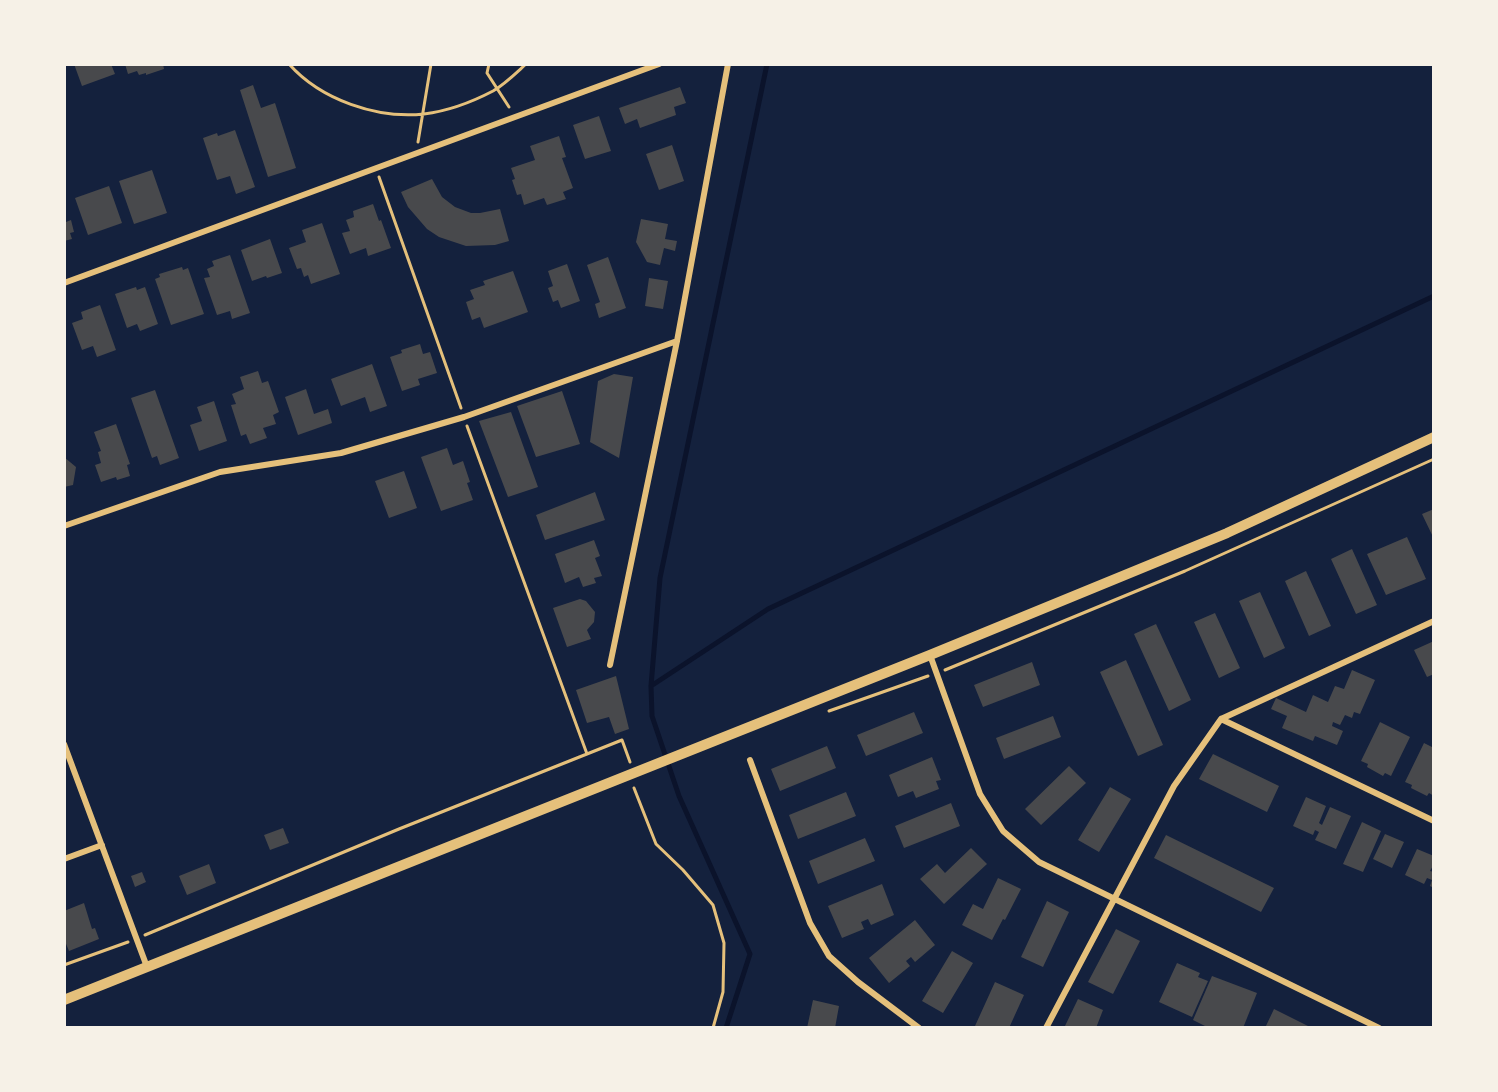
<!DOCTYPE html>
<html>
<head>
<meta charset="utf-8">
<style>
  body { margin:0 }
  #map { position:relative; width:1498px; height:1092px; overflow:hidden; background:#14213d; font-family:Literata,serif }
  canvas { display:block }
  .frame { position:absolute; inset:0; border:66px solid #f6f1e7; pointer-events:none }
</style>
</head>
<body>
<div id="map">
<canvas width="1498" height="1092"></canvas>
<div class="frame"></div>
</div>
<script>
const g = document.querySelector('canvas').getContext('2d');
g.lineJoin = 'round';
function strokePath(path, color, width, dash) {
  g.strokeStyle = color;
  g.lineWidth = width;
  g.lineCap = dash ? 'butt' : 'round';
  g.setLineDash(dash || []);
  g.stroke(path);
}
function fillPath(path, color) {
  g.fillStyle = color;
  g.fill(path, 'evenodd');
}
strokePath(new Path2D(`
  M651,686L768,609L1434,296
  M726,1028L750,954L679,796L652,716L651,686L660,578L767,64`), '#0b132b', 5);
fillPath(new Path2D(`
  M74,64H111L115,74L82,86Z
  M125,64H163L164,69L146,75V73L139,75L137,71L128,74Z
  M253,85L261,108L275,103L296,168L268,177L240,90Z
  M680,87L686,103L674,107L676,115L640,128L637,119L625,124L619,108Z
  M599,116L611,151L585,159L573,125Z
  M235,130L255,187L236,194L230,176L217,180L203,138L217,133L218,136Z
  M559,136L566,157L562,158L573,188L563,192L566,199L547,205L544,198L524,205L521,194L517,195L512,180L515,179L511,168L535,160L530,146Z
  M672,145L684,181L659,190L646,154Z
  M152,170L167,213L134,224L119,181Z
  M432,179L442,197L455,207L471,213H480L500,209L509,241L495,245L466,246L439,237L427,229L408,207L401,192Z
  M109,186L122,223L88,235L75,198Z
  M373,204L379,221L381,220L391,248L368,256L366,248L350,254L342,233L350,231L346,220L354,217L353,211Z
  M64,218L66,222L71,220L74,232L70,233L72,239L64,241Z
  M641,219L668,224L665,239L677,241L675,251L664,248L660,265L647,262L636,242Z
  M322,223L340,274L311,284L308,275L304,277L301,268L297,269L289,248L306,242L302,230Z
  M270,239L282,273L267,278L266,276L252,281L241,250Z
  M230,255L250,313L232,319L230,311L217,315L204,278L210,277L207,269L214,266L212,261Z
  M608,257L626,308L599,318L595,304L600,302L587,265Z
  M567,264L580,301L561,308L558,300L553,302L548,288L553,286L548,271Z
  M182,267L183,270L188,268L204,314L171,325L155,279L160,277L159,274Z
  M513,271L528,312L484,328L480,317L472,320L466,302L474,299L470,290L485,285L483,281Z
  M649,278L668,281L663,309L645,306Z
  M136,287L137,290L145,287L158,324L140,331L137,324L127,328L115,294Z
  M100,305L116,350L97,357L93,346L82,350L72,323L83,319L81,312Z
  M420,344L423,354L430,352L437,373L418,379L420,385L402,391L390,357L402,353L401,350Z
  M372,364L387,406L370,412L365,397L341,406L331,379Z
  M258,371L262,383L268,381L279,412L273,415L276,424L263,428L267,438L250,444L246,434L241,436L231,405L236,404L232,394L244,389L240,377Z
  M614,374L633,377L619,458L590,442L598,381Z
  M306,389L314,414L328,409L332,423L298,435L285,397Z
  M155,390L179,458L160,465L157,456L152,458L131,398Z
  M562,391L580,444L536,457L517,406Z
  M214,401L227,441L199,451L190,425L202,421L197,407Z
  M511,412L538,487L508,497L479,421Z
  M116,424L130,464L127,465L130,476L117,480L116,477L101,482L95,465L101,463L98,452L101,451L94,432Z
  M447,448L453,465L463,461L470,482L467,483L473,500L441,511L421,457Z
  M64,457L76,467L73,485L64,487Z
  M404,471L417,508L389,518L375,481Z
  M595,492L605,520L545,540L536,515Z
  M1434,509V539L1422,514Z
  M1407,537L1426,579L1386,595L1367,554Z
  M594,540L600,556L595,558L602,576L594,578L596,583L583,587L579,577L565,583L555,554Z
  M1352,549L1377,605L1356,614L1331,559Z
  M1306,571L1331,626L1309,636L1285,581Z
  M1260,592L1285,648L1264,658L1239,601Z
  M580,599L586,601L595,612L594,622L587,630L591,639L567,647L553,608Z
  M1215,613L1240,668L1219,678L1194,622Z
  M1156,624L1191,700L1169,711L1134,634Z
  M1434,641V674L1427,677L1414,650Z
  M1126,660L1163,745L1138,756L1100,672Z
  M1032,662L1040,685L983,707L974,685Z
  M1352,670L1375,680L1360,714L1354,712L1352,718L1345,715L1340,725L1333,722L1332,726L1343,731L1337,745L1315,736L1313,741L1282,728L1287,716L1271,709L1276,698L1306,712L1313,695L1328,702L1335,686L1344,689Z
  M616,676L629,729L615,734L609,717L587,723L576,690Z
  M914,712L923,733L866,756L857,735Z
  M1053,716L1061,737L1004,759L996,738Z
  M1380,722L1410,737L1391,776L1385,773L1383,776L1367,767L1368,764L1361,761Z
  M1424,743L1434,748V796L1429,793L1427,796L1411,788L1412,785L1405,782Z
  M827,746L836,768L780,791L771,769Z
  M1213,754L1279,786L1267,812L1199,779Z
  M932,757L941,780L936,781L939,789L916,798L913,791L898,797L889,775Z
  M1069,766L1086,783L1041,825L1025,809Z
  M1110,787L1131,799L1099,852L1078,840Z
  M846,792L856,816L798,839L789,815Z
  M1306,797L1326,806L1319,823L1322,825L1330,807L1351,816L1336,849L1315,840L1319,832L1315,830L1313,835L1293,826Z
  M951,803L960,826L904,848L895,826Z
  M1362,822L1381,831L1363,872L1343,864Z
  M283,828L289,843L270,850L264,835Z
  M1385,834L1404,842L1392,868L1373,859Z
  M1166,835L1274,888L1261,912L1154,858Z
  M865,838L875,861L818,884L809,861Z
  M971,848L987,864L944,904L920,879L937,864L945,873Z
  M1417,849L1434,856V864L1430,871L1434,872V888L1430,886L1432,880L1427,878L1424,884L1405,875Z
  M209,864L216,883L187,895L179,876Z
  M142,872L146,882L135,887L131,876Z
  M998,878L1021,889L1005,920L1003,919L992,940L962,925L973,904L983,909Z
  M882,884L894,915L871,925L868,919L861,922L864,929L842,938L828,906Z
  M1047,901L1069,912L1043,967L1021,957Z
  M84,903L92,929L95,928L99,939L69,951L64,939V911Z
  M915,920L935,945L915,962L911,957L906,961L910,966L889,983L869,958Z
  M1116,929L1140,941L1113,994L1088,982Z
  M952,951L973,963L943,1013L922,1001Z
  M1177,963L1200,973L1198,977L1208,981L1192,1017L1159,1002Z
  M1212,976L1257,993L1243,1028H1209L1193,1020Z
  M995,982L1024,995L1009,1028H979L975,1026Z
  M1078,999L1103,1010L1096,1028H1064Z
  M813,1000L839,1006L835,1028H807Z
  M1274,1009L1312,1028H1265Z`), '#48494c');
strokePath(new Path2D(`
  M289,64C321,100 377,119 424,114C448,111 472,102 493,91C505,84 516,73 526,64
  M489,64L487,73L509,107
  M418,142L431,64
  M379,177L461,408
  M467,426L587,754
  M945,670L1185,571L1434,459
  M829,711L928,676
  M634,788L656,844L683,870L713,905L724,943L723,992L713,1028
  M145,935L399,829L622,740L630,762
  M64,965L128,942`), '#e5c07b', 3);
strokePath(new Path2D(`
  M64,283L659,64
  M64,526L220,472L341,453L464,417L677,341
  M930,655L980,794L1003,831L1039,862L1379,1028
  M610,665L677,341L728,64
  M1221,719L1434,821
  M64,744L147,967
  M750,760L810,923L829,956L858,982L919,1028
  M64,859L102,845
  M1046,1028L1174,786L1221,719L1434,621`), '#e5c07b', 6);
strokePath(new Path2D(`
  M64,1000L930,655L1227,533L1434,437`), '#e5c07b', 10);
</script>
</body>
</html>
